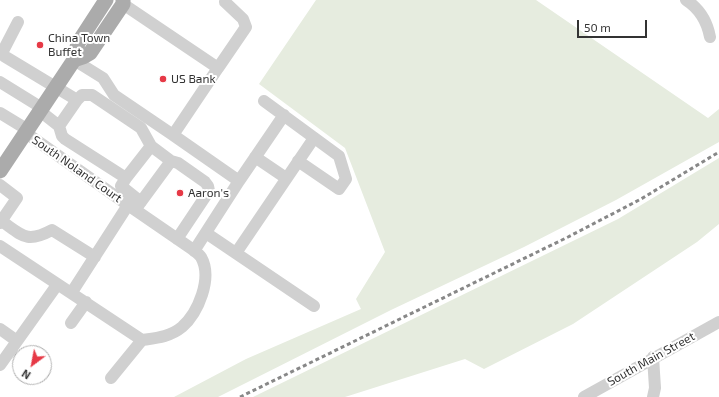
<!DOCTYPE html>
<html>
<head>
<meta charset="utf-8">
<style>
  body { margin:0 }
  #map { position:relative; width:719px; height:397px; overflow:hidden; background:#fff; font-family:"Exo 2",sans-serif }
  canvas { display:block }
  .north { position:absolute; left:12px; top:345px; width:40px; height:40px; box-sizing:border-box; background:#fff; border:1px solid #adadad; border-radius:50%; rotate:212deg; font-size:11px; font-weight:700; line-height:16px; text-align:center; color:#333 }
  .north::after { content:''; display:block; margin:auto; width:14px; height:18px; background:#e63946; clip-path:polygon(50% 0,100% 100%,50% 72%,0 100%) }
  .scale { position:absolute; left:577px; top:20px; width:70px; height:18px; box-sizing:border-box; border:2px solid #333; border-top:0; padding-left:5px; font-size:12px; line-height:14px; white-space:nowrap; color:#333; -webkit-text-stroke:3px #fff; paint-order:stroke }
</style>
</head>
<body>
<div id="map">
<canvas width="719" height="397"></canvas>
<div class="north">N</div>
<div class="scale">50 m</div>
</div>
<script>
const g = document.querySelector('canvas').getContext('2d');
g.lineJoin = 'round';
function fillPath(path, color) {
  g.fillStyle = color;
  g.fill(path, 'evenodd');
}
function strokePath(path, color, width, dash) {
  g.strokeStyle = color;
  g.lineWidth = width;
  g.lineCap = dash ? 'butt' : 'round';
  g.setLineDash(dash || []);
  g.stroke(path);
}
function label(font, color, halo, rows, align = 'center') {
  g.font = font + ' "Exo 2",sans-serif';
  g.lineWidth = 4;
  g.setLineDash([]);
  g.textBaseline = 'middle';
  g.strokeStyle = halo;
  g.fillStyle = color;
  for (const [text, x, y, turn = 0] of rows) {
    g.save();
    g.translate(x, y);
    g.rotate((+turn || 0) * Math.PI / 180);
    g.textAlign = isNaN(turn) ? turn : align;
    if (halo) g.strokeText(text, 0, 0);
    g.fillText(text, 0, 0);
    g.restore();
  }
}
fillPath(new Path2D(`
  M316,0H536L708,118L719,109V142L616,200L524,247L391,310L218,397H174L246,359L361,309L356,299L385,252L345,148L259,84Z
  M719,158V224L697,242L573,324L484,369L465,359L345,397H253L618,219Z`), '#e6ecdf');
strokePath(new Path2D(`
  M686,0C700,9 707,21 710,37
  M18,22L2,53L4,56L77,100L59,126
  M74,60L103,78L114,95L173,135L218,68L123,4
  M218,68L246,27L243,19L225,2
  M0,82L42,108
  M77,100L82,95H92L141,128L151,146L171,161
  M264,101L339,156L346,179L339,189L298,161
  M40,111L59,126L62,136L65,139L126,178L121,186L141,202
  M0,113L28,130
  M26,133L128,205
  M173,135L239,181L194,251
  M255,157L286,178
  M126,178L151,146
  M239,181L284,115
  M0,185L17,198L0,223
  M135,210L171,161L178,163L205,182L208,186L209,191L177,239
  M0,220C22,235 26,244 52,230L95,257
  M206,233L314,306
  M0,246L142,340C156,338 170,337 182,327C198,313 213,278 201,257C199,254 194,251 192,249L128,205L72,292
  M236,253L314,138
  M71,323L86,302
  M0,329L17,341
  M0,365L57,285
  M111,378L142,340
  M584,397L719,322
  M653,397L655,388L653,357`), '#d0d0d0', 12);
strokePath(new Path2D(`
  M74,60L83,57L90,53L123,4V0
  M0,171L74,60L78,43L106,0`), '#ababab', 15);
strokePath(new Path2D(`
  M240,397L568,237L641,199L719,152`), '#888', 3, [4, 3]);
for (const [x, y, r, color] of [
  [40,45,4,"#e63946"],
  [163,79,4,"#e63946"],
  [180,193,4,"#e63946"]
]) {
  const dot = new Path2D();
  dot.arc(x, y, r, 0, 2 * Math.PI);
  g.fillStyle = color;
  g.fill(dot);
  strokePath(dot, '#fff', 1.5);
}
label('12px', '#333', '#fff', [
  ["China Town",48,38],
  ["Buffet",48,52],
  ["US Bank",171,79],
  ["Aaron's",188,193]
], 'left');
label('12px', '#333', '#fff', [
  ["South Noland Court",77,169,35],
  ["South Main Street",651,359,-29]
]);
</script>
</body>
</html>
